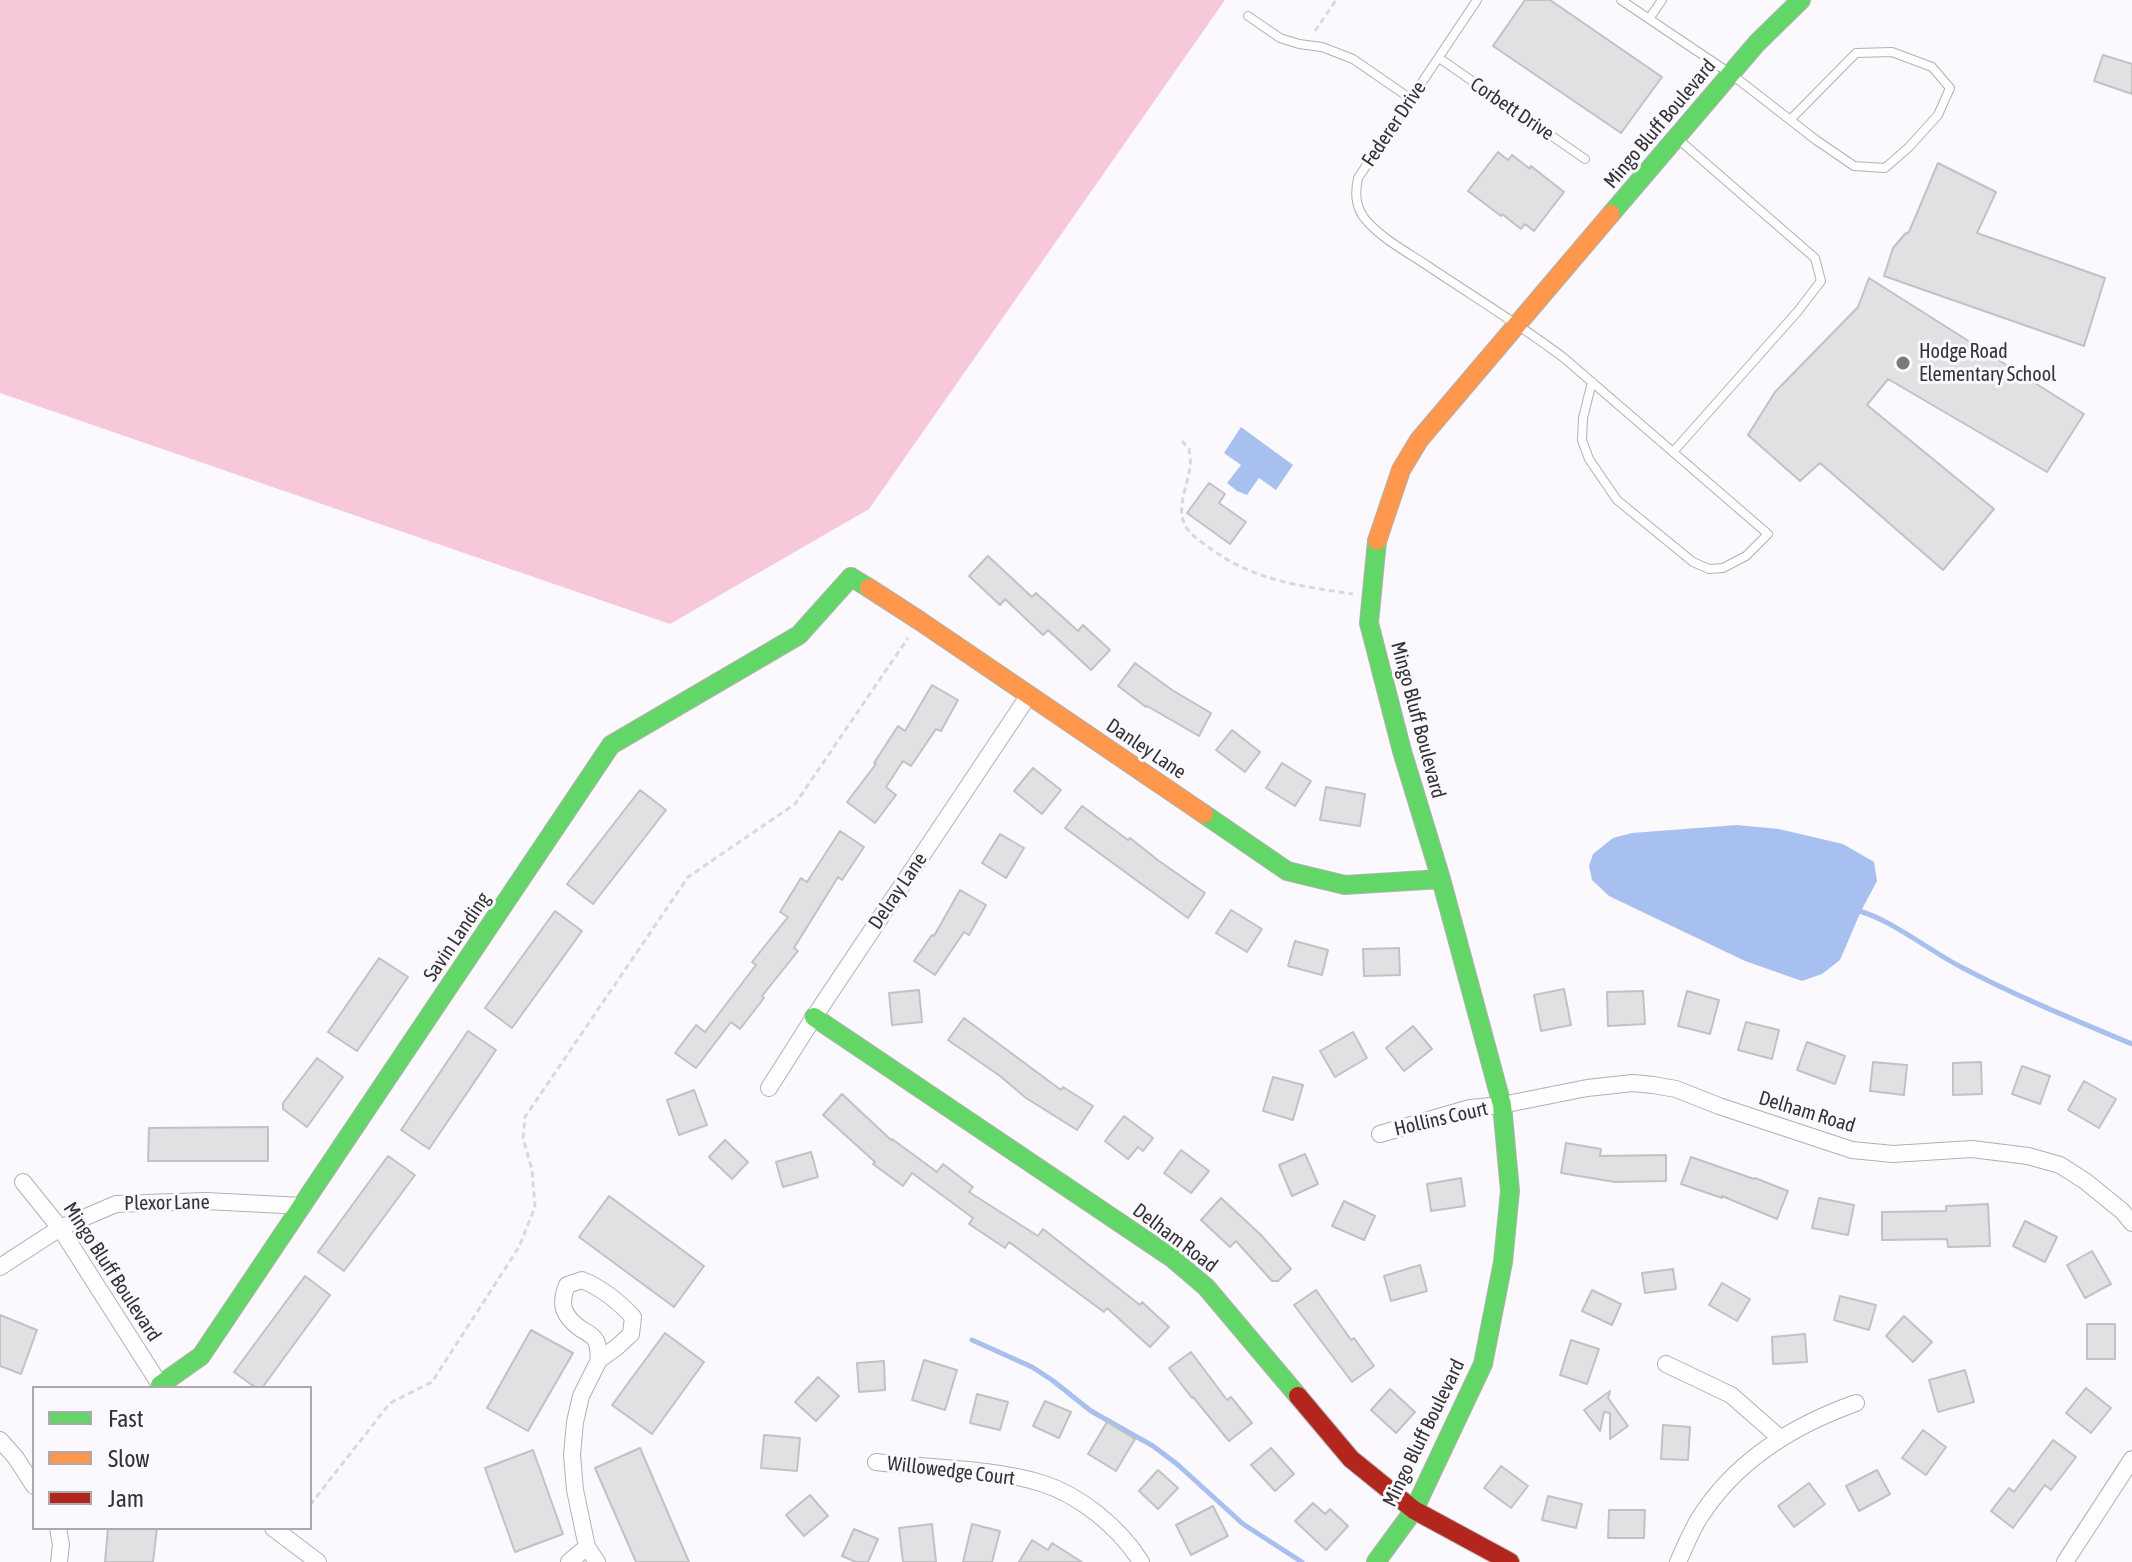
<!DOCTYPE html>
<html>
<head>
<meta charset="utf-8">
<style>
  body { margin:0 }
  #map { position:relative; width:2132px; height:1562px; overflow:hidden; background:#fbf9fd; font-family:"Asap Condensed",sans-serif }
  canvas { display:block }
  .legend { position:absolute; left:32px; top:1386px; width:280px; height:144px; box-sizing:border-box; background:#fbf8fe; border:2px solid #aba9ae; margin:0; padding:10px 14px; list-style:none; font-size:24px; color:#343335 }
  .legend li { display:flex; align-items:center; gap:16px; height:40px }
  .legend b { width:40px; border:2px solid #aba9ae }
</style>
</head>
<body>
<div id="map">
<canvas width="2132" height="1562"></canvas>
<ul class="legend">
<li><b style="height:10px;background:#63d668"></b>Fast</li>
<li><b style="height:10px;background:#ff974d"></b>Slow</li>
<li><b style="height:10px;background:#b3261e"></b>Jam</li>
</ul>
</div>
<script>
const g = document.querySelector('canvas').getContext('2d');
g.lineJoin = 'round';
function fillPath(path, color) {
  g.fillStyle = color;
  g.fill(path, 'evenodd');
}
function strokePath(path, color, width, dash) {
  g.strokeStyle = color;
  g.lineWidth = width;
  g.lineCap = dash ? 'butt' : 'round';
  g.setLineDash(dash || []);
  g.stroke(path);
}
function label(font, color, halo, rows, align = 'center') {
  g.font = font + ' "Asap Condensed",sans-serif';
  g.lineWidth = 6;
  g.setLineDash([]);
  g.textBaseline = 'middle';
  g.strokeStyle = halo;
  g.fillStyle = color;
  for (const [text, x, y, turn = 0] of rows) {
    g.save();
    g.translate(x, y);
    g.rotate((+turn || 0) * Math.PI / 180);
    g.textAlign = isNaN(turn) ? turn : align;
    if (halo) g.strokeText(text, 0, 0);
    g.fillText(text, 0, 0);
    g.restore();
  }
}
fillPath(new Path2D(`
  M0,0H1225L869,509L670,624L0,393Z`), '#f6c8d9');
fillPath(new Path2D(`
  M1241,427L1293,465L1276,490L1259,478L1247,495L1237,491L1227,483L1241,465L1224,453Z
  M1737,825L1779,829L1843,844L1874,862L1877,881L1861,911L1840,960L1822,974L1802,981L1745,961L1609,896L1592,880L1589,866L1593,854L1613,838L1632,833Z`), '#a7c0f0');
strokePath(new Path2D(`
  M1855,910C1888,917 1931,952 1963,968C2018,997 2075,1020 2132,1044
  M972,1340L1032,1367L1052,1380L1091,1411L1153,1446L1177,1464L1243,1524L1302,1562`), '#a7c0f0', 5);
const building = new Path2D(`
  M1525,0H1550L1662,77L1621,133L1493,46Z
  M2103,55L2132,64V94L2094,81Z
  M1498,152L1508,160L1512,155L1530,169L1531,166L1564,192L1534,231L1525,224L1521,229L1502,214L1501,216L1468,191Z
  M1938,163L1996,192L1977,233L2105,278L2084,346L1884,276L1893,248L1905,234L1909,232Z
  M1869,278L2084,414L2047,472L1888,379L1867,405L1994,509L1943,570L1820,463L1800,481L1748,435L1775,392L1858,307Z
  M1209,483L1225,494L1219,503L1246,522L1230,544L1187,513Z
  M988,556L1032,597L1036,593L1078,631L1083,625L1110,650L1091,670L1048,630L1043,635L1005,599L1000,605L969,576Z
  M1135,663L1172,690L1211,713L1199,736L1147,706L1146,707L1118,686Z
  M932,685L958,700L941,731L936,729L911,766L903,761L886,787L896,795L875,823L847,802L876,764L874,763L898,726L905,731Z
  M1232,730L1260,752L1245,772L1216,750Z
  M1282,763L1311,781L1295,806L1266,788Z
  M1033,768L1061,790L1042,814L1014,791Z
  M1326,787L1365,794L1360,826L1320,820Z
  M640,790L666,810L593,904L567,884Z
  M1082,806L1128,840L1130,838L1159,861L1205,893L1188,918L1065,828Z
  M840,831L864,847L842,880L838,877L794,948L798,951L762,996L764,998L740,1029L731,1022L696,1068L675,1053L696,1025L705,1032L756,965L752,962L788,917L780,912L801,878L807,882Z
  M1000,834L1024,848L1006,878L982,863Z
  M960,890L986,905L969,935L964,932L935,975L914,961L932,935L934,936Z
  M1231,910L1262,929L1247,952L1216,933Z
  M555,911L582,931L512,1028L485,1008Z
  M1295,941L1328,950L1322,975L1288,966Z
  M1399,948L1400,975L1364,976L1363,949Z
  M379,958L408,977L357,1051L328,1032Z
  M1564,989L1571,1025L1541,1031L1534,995Z
  M919,990L922,1022L892,1025L889,993Z
  M1643,991L1645,1024L1608,1026L1607,992Z
  M1687,991L1719,1000L1710,1034L1678,1026Z
  M964,1018L1061,1090L1063,1087L1093,1106L1077,1130L1026,1098L1000,1076L948,1040Z
  M1746,1022L1779,1030L1772,1059L1738,1050Z
  M1413,1026L1432,1049L1404,1071L1386,1048Z
  M468,1031L496,1050L429,1149L401,1130Z
  M1353,1032L1367,1058L1335,1077L1320,1051Z
  M1807,1042L1845,1056L1835,1084L1797,1070Z
  M317,1058L343,1077L307,1127L283,1109V1103Z
  M1873,1062L1907,1065L1904,1095L1870,1091Z
  M1981,1062L1982,1094L1953,1095V1063Z
  M2022,1066L2050,1076L2040,1104L2012,1094Z
  M1273,1077L1303,1085L1293,1120L1263,1111Z
  M2084,1081L2116,1099L2099,1128L2068,1110Z
  M694,1090L707,1125L679,1135L667,1100Z
  M842,1094L891,1140L892,1139L937,1172L943,1164L973,1187L969,1192L1038,1236L1043,1229L1140,1305L1142,1302L1169,1327L1150,1347L1107,1308L1104,1312L1009,1242L1005,1248L969,1224L973,1218L912,1173L903,1186L873,1164L875,1162L823,1115Z
  M1124,1116L1153,1138L1143,1151L1138,1147L1128,1159L1105,1141Z
  M268,1127V1161H148L149,1128Z
  M725,1140L748,1162L732,1179L709,1157Z
  M1566,1143L1601,1149L1600,1156L1666,1155V1181L1615,1182L1561,1173Z
  M1181,1150L1209,1171L1191,1193L1164,1173Z
  M811,1152L818,1177L783,1187L776,1162Z
  M1305,1154L1318,1184L1292,1196L1279,1165Z
  M388,1156L415,1175L344,1271L318,1252Z
  M1691,1157L1754,1179L1755,1178L1788,1191L1777,1219L1722,1196V1198L1681,1184Z
  M1461,1178L1465,1206L1431,1211L1427,1184Z
  M609,1196L704,1266L674,1307L579,1237Z
  M1221,1198L1261,1235L1291,1269L1278,1281H1272L1236,1241L1230,1247L1201,1220Z
  M1819,1198L1854,1205L1848,1235L1812,1228Z
  M1344,1201L1375,1216L1364,1240L1332,1226Z
  M1988,1204L1990,1246L1948,1247L1947,1239L1882,1240V1212L1946,1211V1206Z
  M2025,1221L2057,1237L2045,1262L2013,1246Z
  M2092,1251L2111,1284L2085,1298L2067,1265Z
  M1420,1265L1427,1291L1391,1301L1384,1276Z
  M1673,1269L1676,1289L1645,1293L1642,1273Z
  M305,1276L330,1295L262,1388H256L234,1372Z
  M1722,1283L1750,1299L1737,1321L1709,1305Z
  M1316,1290L1351,1340L1354,1338L1374,1366L1352,1382L1294,1305Z
  M1592,1290L1621,1304L1612,1325L1582,1311Z
  M1840,1296L1876,1305L1869,1330L1834,1320Z
  M0,1315L37,1330L21,1374L0,1366Z
  M1904,1316L1932,1342L1913,1362L1886,1336Z
  M2087,1324H2115V1359H2087Z
  M531,1330L573,1353L528,1431L487,1408Z
  M665,1333L704,1362L652,1434L612,1405Z
  M1805,1334L1807,1362L1773,1364L1772,1337Z
  M1571,1340L1599,1349L1587,1384L1560,1375Z
  M1191,1352L1227,1400L1231,1397L1252,1423L1229,1441L1193,1397L1192,1398L1169,1368Z
  M924,1360L957,1370L945,1410L912,1400Z
  M884,1361L885,1390L859,1392L857,1363Z
  M1965,1370L1974,1402L1938,1412L1929,1380Z
  M818,1377L839,1396L816,1421L795,1402Z
  M2086,1388L2111,1408L2091,1433L2066,1413Z
  M1390,1389L1415,1412L1396,1433L1371,1410Z
  M1610,1391L1608,1398L1628,1426L1610,1439V1413L1604,1412L1600,1431L1584,1410Z
  M977,1394L1008,1402L1000,1430L970,1423Z
  M1045,1401L1071,1412L1059,1438L1033,1426Z
  M1107,1422L1135,1439L1116,1471L1088,1454Z
  M1663,1425L1690,1427L1688,1460L1661,1459Z
  M1923,1430L1946,1447L1926,1475L1902,1458Z
  M764,1435L800,1438L797,1471L761,1468Z
  M2053,1440L2076,1457L2051,1490L2045,1485L2013,1528L1991,1511L2009,1488L2014,1492Z
  M640,1448L689,1562H636L595,1468Z
  M1271,1448L1294,1474L1275,1491L1251,1465Z
  M533,1450L563,1534L515,1552L485,1468Z
  M1501,1466L1528,1486L1511,1508L1484,1488Z
  M1158,1470L1178,1488L1158,1509L1139,1491Z
  M1877,1470L1890,1494L1859,1511L1846,1486Z
  M1809,1483L1825,1504L1794,1527L1778,1506Z
  M810,1495L828,1516L804,1536L786,1515Z
  M1548,1496L1582,1504L1576,1528L1542,1520Z
  M1313,1503L1325,1514L1330,1509L1348,1526L1326,1550L1295,1521Z
  M1213,1506L1228,1536L1191,1555L1176,1525Z
  M1609,1510H1645L1644,1538H1608Z
  M932,1524L936,1562H903L899,1528Z
  M972,1524L1000,1531L992,1562H963Z
  M108,1528H157L153,1562H105Z
  M854,1529L878,1539L868,1562H856L842,1556Z
  M1032,1540L1048,1550L1052,1543L1082,1562H1019Z`);
fillPath(building, '#e1e0e3');
strokePath(building, '#c2c1c4', 2);
const lane = new Path2D(`
  M1477,0L1358,178C1355,193 1355,206 1365,219C1381,238 1405,251 1425,264C1471,295 1519,324 1564,358L1768,534L1746,556L1723,568L1709,569L1693,562L1617,500L1589,459L1582,440L1583,418L1592,382
  M1621,0L1731,74L1816,140L1854,166L1885,168L1909,147L1938,115L1950,88L1932,67L1892,52L1856,53L1790,120
  M1248,16L1280,38L1299,44L1322,47L1353,59L1411,99
  M1649,19L1662,0
  M1439,58L1585,159
  M1673,452L1798,311L1821,281L1815,258L1678,139`);
const street = new Path2D(`
  M769,1088L814,1017L1029,695
  M1380,1134L1470,1108L1502,1105L1587,1088L1633,1083L1653,1085L1676,1089L1719,1106L1852,1150L1893,1154L1972,1149L2028,1156L2060,1165L2085,1181L2122,1211L2132,1223
  M23,1182L60,1228L162,1388
  M0,1267L60,1228L116,1204L206,1201L303,1206
  M1666,1364L1731,1395L1780,1438
  M0,1440L16,1458L34,1486
  M876,1462C927,1468 993,1468 1041,1483C1080,1495 1120,1528 1141,1562
  M58,1528L61,1545L59,1562
  M273,1528L318,1562
  M587,1547L575,1490L572,1455L575,1422L581,1396L599,1360L617,1347L631,1334L633,1317C618,1301 602,1288 582,1280L567,1285C559,1305 563,1316 581,1329C586,1332 593,1335 596,1341C599,1346 598,1354 599,1360
  M569,1562L587,1547L597,1562
  M1678,1562C1685,1547 1691,1531 1700,1517C1736,1461 1794,1425 1856,1403
  M2065,1562L2132,1459`);
const fast = new Path2D(`
  M1611,214L1757,43L1801,0
  M1204,814L1287,871L1345,885L1441,879
  M814,1017L1172,1258L1206,1287L1298,1396
  M160,1385L201,1356L611,745L799,635L851,577L869,588
  M1376,1562L1414,1510L1483,1364L1503,1262L1510,1191L1502,1105L1441,879L1402,751L1369,623L1377,541`);
const slow = new Path2D(`
  M1377,541L1401,470L1419,440L1611,214
  M869,588L920,621L1204,814`);
const jam = new Path2D(`
  M1298,1396L1351,1459L1414,1510L1510,1562`);
strokePath(lane, '#b1b0b2', 10);
strokePath(street, '#b1b0b2', 18);
strokePath(fast, '#b1b0b2', 20);
strokePath(slow, '#b1b0b2', 20);
strokePath(jam, '#b1b0b2', 20);
strokePath(new Path2D(`
  M1315,31L1336,0
  M1182,441L1189,449C1190,455 1191,461 1190,467C1188,484 1177,506 1184,523C1188,534 1202,542 1211,549C1256,581 1300,586 1353,594
  M310,1505L390,1403L432,1382L519,1247L535,1207L532,1170L523,1138L525,1117L688,877L795,804L908,638`), '#d9d9da', 3, [6, 4]);
strokePath(lane, '#fefeff', 8);
strokePath(street, '#fefeff', 16);
strokePath(fast, '#63d668', 18);
strokePath(slow, '#ff974d', 18);
strokePath(jam, '#b3261e', 18);
for (const [x, y, r, color] of [
  [1903,363,8,"#7a787b"]
]) {
  const dot = new Path2D();
  dot.arc(x, y, r, 0, 2 * Math.PI);
  g.fillStyle = color;
  g.fill(dot);
  strokePath(dot, '#fbf8fe', 3);
}
label('20px', '#343335', '#fbf8fe', [
  ["Corbett Drive",1512,109,34],
  ["Federer Drive",1394,124,-56],
  ["Mingo Bluff Boulevard",1660,124,-50],
  ["Mingo Bluff Boulevard",1418,720,75],
  ["Danley Lane",1146,749,34],
  ["Delray Lane",898,891,-56],
  ["Savin Landing",457,937,-56],
  ["Delham Road",1807,1112,17],
  ["Hollins Court",1441,1119,-13],
  ["Plexor Lane",167,1203,-1],
  ["Delham Road",1175,1238,37],
  ["Mingo Bluff Boulevard",112,1272,57],
  ["Mingo Bluff Boulevard",1424,1433,-64],
  ["Willowedge Court",951,1471,7]
]);
label('20px', '#343335', '#fbf8fe', [
  ["Hodge Road",1919,352],
  ["Elementary School",1919,375]
], 'left');
</script>
</body>
</html>
